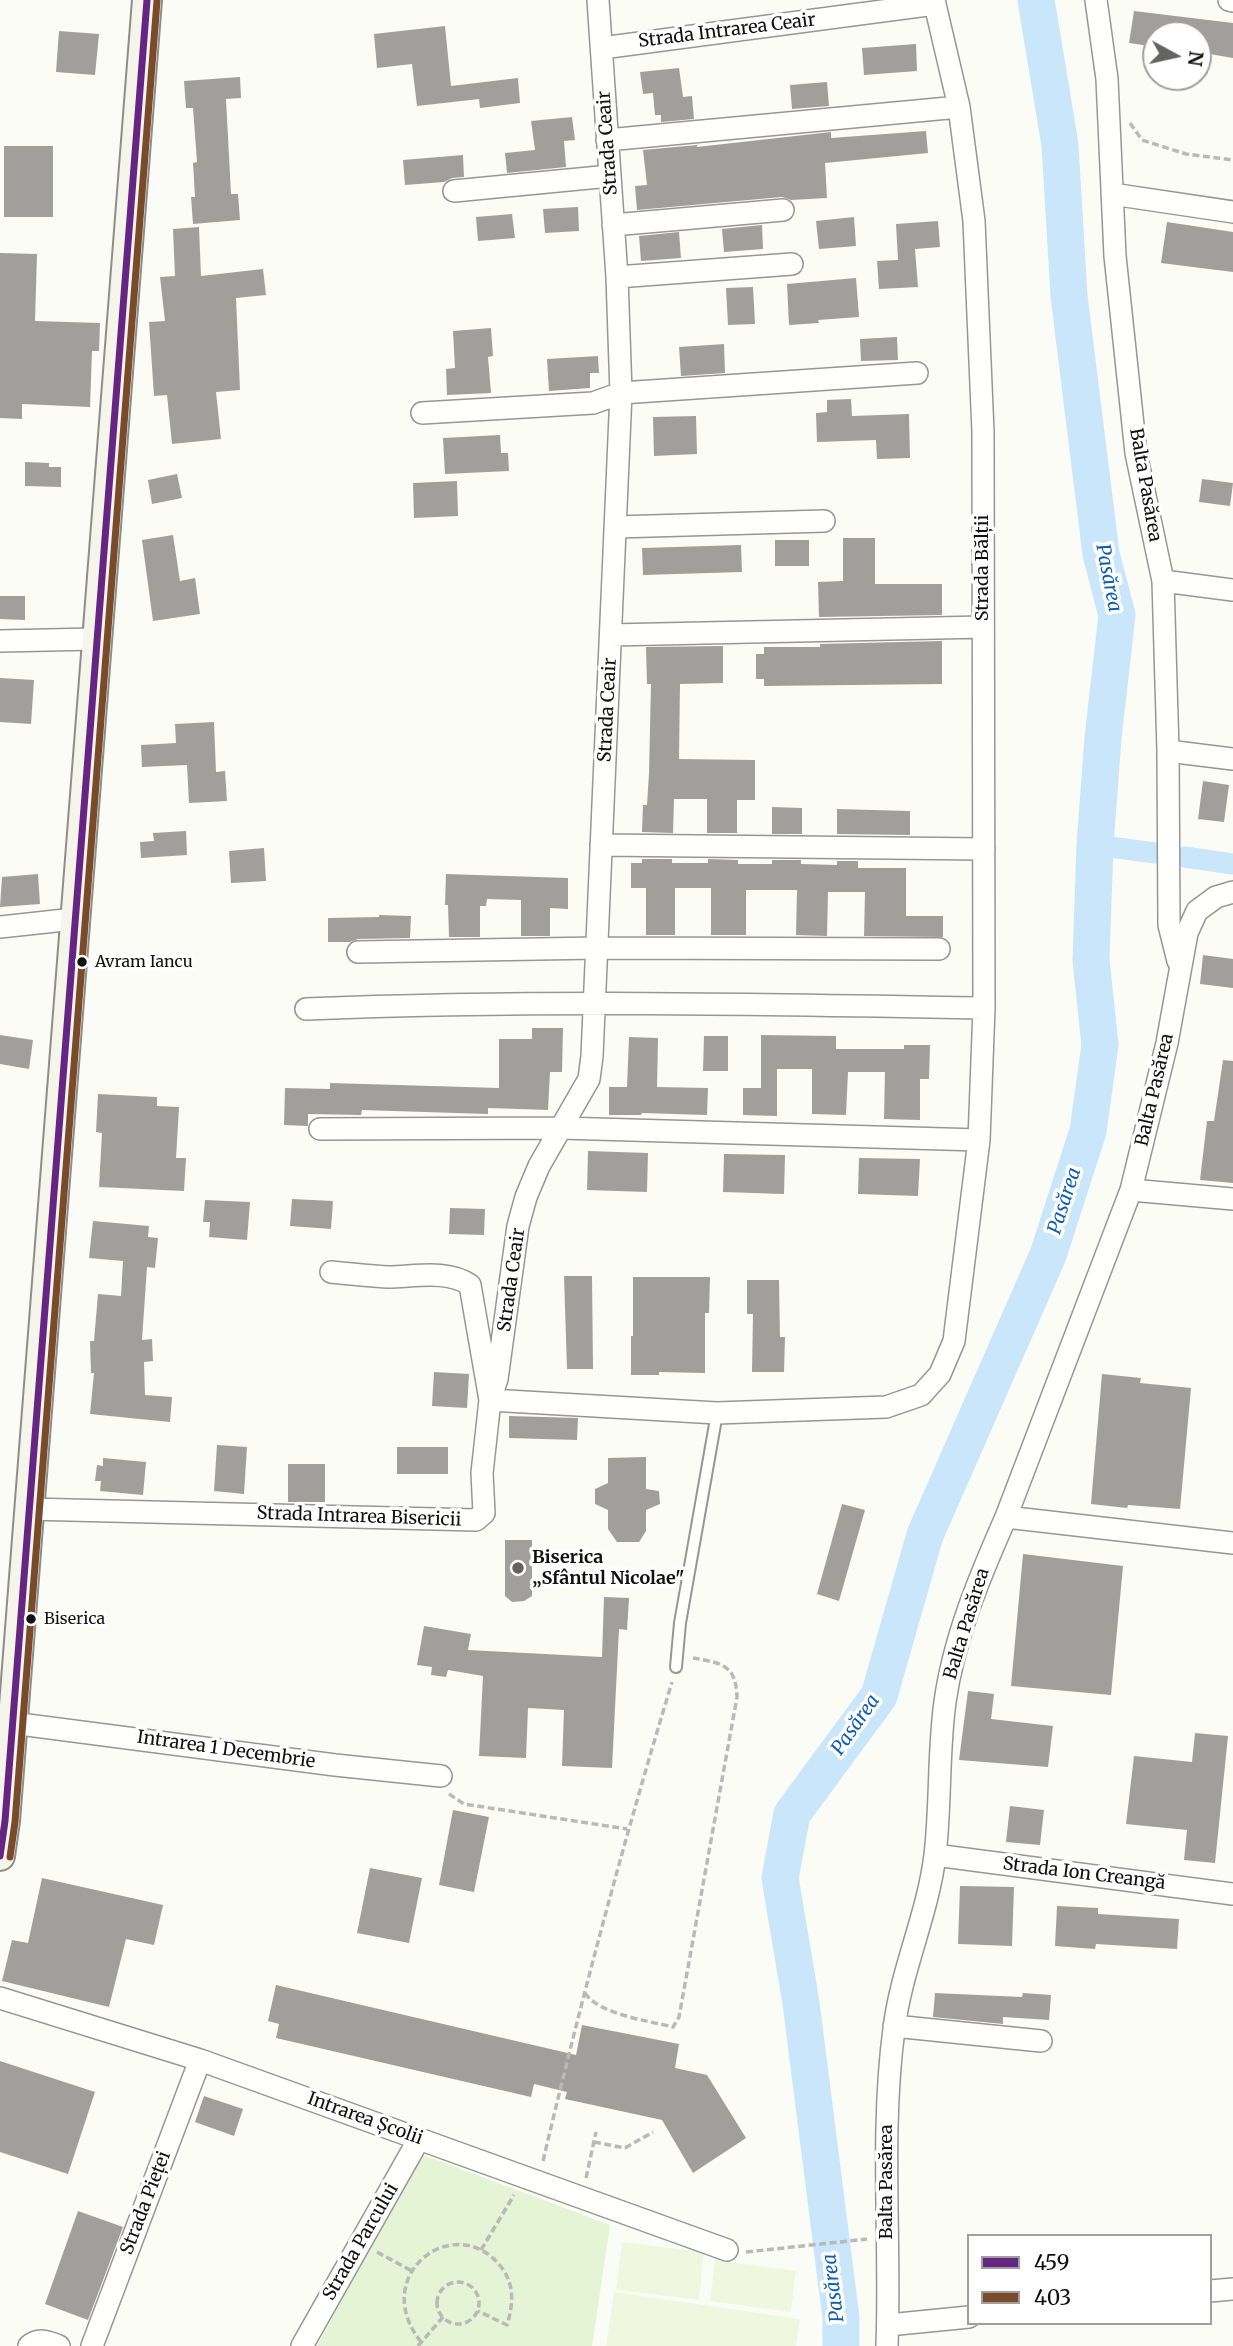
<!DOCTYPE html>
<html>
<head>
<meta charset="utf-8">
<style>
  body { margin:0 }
  #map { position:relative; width:1233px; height:2346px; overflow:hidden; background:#fcfcf7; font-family:Merriweather,serif }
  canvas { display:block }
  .legend { position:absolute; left:967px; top:2234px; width:245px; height:91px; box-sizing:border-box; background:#fff; border:2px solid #9f9f9f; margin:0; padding:9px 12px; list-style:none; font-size:21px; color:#101010 }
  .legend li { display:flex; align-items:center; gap:14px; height:35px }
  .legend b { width:35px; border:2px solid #9f9f9f }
  .north { position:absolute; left:1142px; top:21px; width:70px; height:70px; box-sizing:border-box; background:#fff; border:2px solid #9f9f9f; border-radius:50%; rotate:98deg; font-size:19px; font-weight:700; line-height:28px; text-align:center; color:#101010 }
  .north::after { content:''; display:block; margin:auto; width:24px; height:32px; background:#636361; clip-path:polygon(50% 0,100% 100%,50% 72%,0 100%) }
</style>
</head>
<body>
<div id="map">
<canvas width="1233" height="2346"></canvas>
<ul class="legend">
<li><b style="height:9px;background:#662483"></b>459</li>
<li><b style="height:9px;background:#7a4b2a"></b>403</li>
</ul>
<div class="north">N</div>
</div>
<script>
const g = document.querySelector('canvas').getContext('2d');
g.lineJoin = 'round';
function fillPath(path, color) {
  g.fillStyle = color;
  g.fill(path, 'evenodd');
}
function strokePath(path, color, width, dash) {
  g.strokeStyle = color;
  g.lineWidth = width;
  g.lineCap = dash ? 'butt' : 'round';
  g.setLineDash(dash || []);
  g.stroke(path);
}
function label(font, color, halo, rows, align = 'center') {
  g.font = font + ' Merriweather,serif';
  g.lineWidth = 7;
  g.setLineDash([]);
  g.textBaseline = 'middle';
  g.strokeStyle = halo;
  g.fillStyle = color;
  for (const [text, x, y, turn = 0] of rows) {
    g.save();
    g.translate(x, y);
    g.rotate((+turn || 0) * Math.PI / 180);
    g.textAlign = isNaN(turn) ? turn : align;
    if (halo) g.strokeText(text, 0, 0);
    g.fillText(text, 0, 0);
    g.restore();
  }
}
fillPath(new Path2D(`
  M421,2154L610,2225L592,2346H317Z`), '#e4f4d5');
fillPath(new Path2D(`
  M622,2242L704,2252L699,2300L616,2290Z
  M715,2260L796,2271L791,2312L710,2301Z
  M614,2292L800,2319L796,2346H606Z`), '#eff8df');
strokePath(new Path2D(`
  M1095,845L1155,853
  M1185,857L1233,864`), '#cae6fa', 21);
strokePath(new Path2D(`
  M841,2346V2318L801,2003L780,1878L792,1814L879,1696L925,1535L1048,1255L1088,1131L1100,1045L1091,960L1095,845L1103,738L1117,615L1101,554L1069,296L1060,145L1036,0`), '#cae6fa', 37);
fillPath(new Path2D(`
  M1134,11L1233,23V58L1198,52V35H1156V47L1129,43Z
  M445,26L451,86L518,78L520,103L480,108L479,99L417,106L412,64L377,68L374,34Z
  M59,31L99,34L95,75L56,72Z
  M916,44L917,71L864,75L862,48Z
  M679,68L683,97L692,96L694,119L661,122V115H655L653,93L643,94L640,72Z
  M240,77L241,98L226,99L231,194H238L240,220L193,224L191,197H195L193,163L197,162L193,108H186L184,81Z
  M827,82L829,106L792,109L790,85Z
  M572,117L575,140L564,141L566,167L507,173L505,153L535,150L531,121Z
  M926,131L928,153L825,163L827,198L791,200L782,197L637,210L635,186L647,185L643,150L697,145V147L831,132V138Z
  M4,146H53V217H4Z
  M463,155L464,177L452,178L444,182L405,185L403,160Z
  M578,207L579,231L545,233L543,209Z
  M512,214L515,238L478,241L476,217Z
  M854,217L856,246L819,249L816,221Z
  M938,221L940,247L915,249L918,287L879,289L877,261L898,260L896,224Z
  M1167,222L1233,232V272L1161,263Z
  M762,225L763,249L724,252L722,229Z
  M199,227L201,276L263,269L266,295L236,298L240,390L216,392L221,439L172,444L167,395L154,396L149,322L165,321L160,277L175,276L173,229Z
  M679,232L681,258L641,261L639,236Z
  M0,253L37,254L35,321L100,323L99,351H92L90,407L22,404V419L0,418Z
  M856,278L859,317L818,320L819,323L789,325L787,284Z
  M753,287L755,324L728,325L726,288Z
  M491,328L493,356L488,357L491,393L447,395L446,369L455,368L453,331Z
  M897,337L898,360L861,361L860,339Z
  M724,344L725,373L681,376L679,347Z
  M598,356L599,373H590V388L549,391L547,359Z
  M851,399L852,416L909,414L910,458L877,459L876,440L817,442L816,413L827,412V400Z
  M696,416L697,454L654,456L653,417Z
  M500,435L501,453H508L509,471L445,474L443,438Z
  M25,462L49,463V467H61V487L25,486Z
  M177,474L182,498L152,504L148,480Z
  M1202,479L1233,483L1230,506L1199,502Z
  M457,481L458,516L414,518L413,483Z
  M173,535L180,581L195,578L200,614L153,621L142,540Z
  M843,538H875V584H942V615L819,617L818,582L843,581Z
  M775,540H809V566H775Z
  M741,545L742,572L643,575L642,548Z
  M0,596H25V620L0,619Z
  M942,641V684L764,686V679H756V654H764V647H820V644Z
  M723,646V683L680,684L679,759L755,760V800H737V833H707V799H674L673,833L642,832L643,805H647L649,773L651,684H647L646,647Z
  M0,678L34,680L31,724L0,722Z
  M214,722L216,772L225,771L227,801L189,803L187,765L142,767L141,745L176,743L175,724Z
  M1203,781L1229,785L1224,822L1198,819Z
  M772,807L802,808V834H772Z
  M837,809L910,811V835L837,834Z
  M186,831L187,855L141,858L140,842L154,841L153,833Z
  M264,848L266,881L231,883L229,851Z
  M642,859H672V863H708V859L738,860V864H772V860H801V864L837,865V861H858V868H906V916H943V937L864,936L865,892H828L827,936L796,935L797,890H746V935H711V888H675V935H646V888H631V863H642Z
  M38,874L40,904L0,907L2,877Z
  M446,874L568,878V909L550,908V936H521V900L487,899L486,906H480V937H449L448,905H445Z
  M379,915L411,916L410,938L358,939L350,942H328V918L379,917Z
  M1203,955L1233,959V988L1200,984Z
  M532,1028H563L562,1072H550L548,1110L488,1108V1114L362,1110L361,1115L308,1114V1126L284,1125L285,1088L330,1089V1083L499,1088V1039H532Z
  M0,1035L33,1040L29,1069L0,1064Z
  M761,1035L836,1036V1049H904V1045H930L929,1079H920V1120L884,1119L885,1072H848L846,1115L812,1114V1069H777V1116L743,1115V1088H761Z
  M704,1036H728V1071H703Z
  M629,1037L658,1038L657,1087L708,1088L707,1115L642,1113L641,1115H609V1087H627Z
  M1223,1060L1233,1061V1183L1200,1180L1207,1121H1214Z
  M98,1094L157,1097V1106L179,1107L176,1158H186L184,1191L99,1187L102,1133L96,1132Z
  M588,1151L648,1153L647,1192L587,1190Z
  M724,1154L785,1155L784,1194L723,1192Z
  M859,1158L920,1159L918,1196L858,1194Z
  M292,1199L333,1201L331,1229L290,1226Z
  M205,1200L250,1202L247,1240L209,1237L210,1222H203Z
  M450,1208L485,1209L484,1235L449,1234Z
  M93,1221L149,1226L148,1237L158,1238L155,1268L147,1267L142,1340L152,1339L153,1361L144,1362L145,1395L172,1397L170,1422L90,1414L94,1373H91L90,1341H94L98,1294L121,1296L123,1261L89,1258Z
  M564,1276H592L593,1369H567Z
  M633,1277H710L709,1313H705V1373L659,1372V1375H631V1336H633Z
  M747,1280H779L780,1337H785L784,1372H752L753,1314H747Z
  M434,1372L469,1374L467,1408L432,1406Z
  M1102,1374L1141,1378L1140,1383L1191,1388L1180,1509L1128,1505L1127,1508L1091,1504Z
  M509,1416L578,1418L577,1440L509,1438Z
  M217,1445L247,1447L244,1494L214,1491Z
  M397,1447H448V1474H397Z
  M646,1457V1489L659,1491L660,1504L646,1510V1531L639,1542H617L608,1529V1510L595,1504V1489L608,1483V1458Z
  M103,1458L146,1462L143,1495L100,1491L101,1481H95L97,1465L103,1466Z
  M288,1464H325V1502H288Z
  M842,1504L865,1510L839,1601L817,1594Z
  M505,1540H532V1596L524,1601L512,1602L505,1596Z
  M1023,1554L1123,1566L1111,1695L1011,1686Z
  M604,1597L629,1598L627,1630L619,1629L612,1768L562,1766L564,1710L528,1708L526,1758L479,1756L483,1676L448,1670L446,1677L431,1675L432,1667L417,1665L424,1626L471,1634L468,1650L602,1657Z
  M968,1691L994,1694L991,1719L1053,1726L1048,1767L959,1760Z
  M1195,1733L1228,1736L1215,1863L1184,1860L1187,1830L1126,1824L1134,1756L1192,1762Z
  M1010,1806L1044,1810L1040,1845L1006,1842Z
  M453,1810L489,1817L474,1892L439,1885Z
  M370,1868L422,1878L409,1943L357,1933Z
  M42,1878L163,1905L154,1945L126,1939L109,2007L2,1981L12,1940L28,1943Z
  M960,1886L1014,1887L1012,1946L958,1944Z
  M1057,1906L1098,1908V1914L1179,1919L1177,1949L1096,1944L1095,1949L1055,1946Z
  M276,1985L576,2055L582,2025L679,2044L675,2068L707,2075L746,2138L693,2173L662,2120L565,2099L567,2092L534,2084L531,2097L276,2038L279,2024L268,2021Z
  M935,1993L1022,1997L1023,1993L1051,1995L1049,2020L1003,2017V2024L933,2017Z
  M0,2061L95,2092L68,2174L0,2152Z
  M204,2096L243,2109L234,2136L195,2122Z
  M78,2211L123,2227L88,2320L45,2304Z`), '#a09f9c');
const lane = new Path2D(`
  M676,1667L680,1623L717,1413`);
const street = new Path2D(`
  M1096,0L1107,79L1115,256L1136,453L1163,581L1168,751L1169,925L1178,961
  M1229,0L1233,1
  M602,48L935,4
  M607,140L959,107
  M454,191L610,176
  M1112,194L1233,212
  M613,225L783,210
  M617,277L792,264
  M422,413L593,403L621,393L917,373
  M616,527L824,521
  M1163,581L1233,590
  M611,635L983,627
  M0,641L95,639
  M1168,751L1233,759
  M601,845L984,849
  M0,927L74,919
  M358,952L598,948L939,949
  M306,1009C532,1000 758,1004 984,1008
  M320,1129L561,1128L979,1140
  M1131,1190L1233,1199
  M490,1400L717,1413L886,1407L921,1395L940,1374L954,1341L979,1140L984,1008L983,432L974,221L959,107L934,0
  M490,1400L497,1379L518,1226L526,1197L539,1166L589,1079L592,1056L621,393L617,277L598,0
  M29,1509L476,1520L484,1513L482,1473L490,1400L470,1285C447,1269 414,1277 388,1277C369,1276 350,1274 331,1272
  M1006,1517L1233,1543
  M12,1723L335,1765L441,1776
  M935,1855L1233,1894
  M0,1998L200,2060L727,2250
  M894,2026L1041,2041
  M1210,2291L1233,2289
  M888,2325L969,2317
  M29,2346C39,2337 48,2342 59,2346
  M92,2346L200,2060
  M302,2346L419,2139
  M887,2346C891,2241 880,2134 894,2029C901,1970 928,1914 935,1855C941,1804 938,1752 945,1702C954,1637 980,1576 1006,1517L1131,1190L1167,1043L1187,933L1197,911L1216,897L1233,892`);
const secondary = new Path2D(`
  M0,1856L5,1821L147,0`);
strokePath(lane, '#969694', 14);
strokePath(street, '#969694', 24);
strokePath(secondary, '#8d8d8b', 32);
strokePath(new Path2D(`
  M1130,123L1142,140L1186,154L1233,160
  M449,1794L464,1804L627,1829
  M585,1993C598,2014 649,2021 673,2027L679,2017L737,1697C736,1665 722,1663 693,1658
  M594,2142L625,2148L653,2132
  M543,2161C581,2000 624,1840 672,1682
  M586,2178L596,2132
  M481,2250L514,2195
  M377,2252L412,2271
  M746,2252L867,2239
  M437 2303a21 21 0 1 1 42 0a21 21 0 1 1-42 0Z
  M421,2342C367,2274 457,2208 502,2268C515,2286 513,2305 507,2325L478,2311
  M418,2346L443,2317`), '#b9b9b8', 3.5, [7, 3.5]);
strokePath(lane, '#fffffe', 10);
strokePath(street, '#fffffe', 21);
strokePath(secondary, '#f6f5eb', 28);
strokePath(new Path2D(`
  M0,1856L5,1821L147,0`), '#662483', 7);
strokePath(new Path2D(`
  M10,1857L15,1822L157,1`), '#7a4b2a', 7);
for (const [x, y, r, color] of [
  [82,962,6,"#101010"],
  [518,1568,7,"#636361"],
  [31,1619,6,"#101010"]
]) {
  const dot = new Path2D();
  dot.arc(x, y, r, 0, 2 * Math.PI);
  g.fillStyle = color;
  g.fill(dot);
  strokePath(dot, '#fff', 2.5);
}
label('16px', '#101010', '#fff', [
  ["Avram Iancu",95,962],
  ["Biserica",44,1619]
], 'left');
label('18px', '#101010', '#fff', [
  ["Strada Intrarea Ceair",727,31,-7],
  ["Strada Ceair",608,143,-94],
  ["Balta Pasărea",1145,485,80],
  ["Strada Bălții",983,568,-90],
  ["Strada Ceair",608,710,-87],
  ["Balta Pasărea",1155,1090,-77],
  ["Strada Ceair",512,1280,-82],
  ["Strada Intrarea Bisericii",359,1517,2],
  ["Balta Pasărea",967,1624,-73],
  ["Intrarea 1 Decembrie",226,1750,8],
  ["Strada Ion Creangă",1084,1874,7],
  ["Intrarea Școlii",365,2119,20],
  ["Balta Pasărea",887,2182,-90],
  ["Strada Pieței",146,2203,-69],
  ["Strada Parcului",361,2242,-60]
]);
label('bold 18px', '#101010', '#fff', [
  ["Biserica",532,1558],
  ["„Sfântul Nicolae\"",532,1579]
], 'left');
label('italic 19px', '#0d5eaf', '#fff', [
  ["Pasărea",1108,578,79],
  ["Pasărea",1065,1201,-72],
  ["Pasărea",856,1725,-55],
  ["Pasărea",834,2288,-97]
]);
</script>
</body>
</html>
